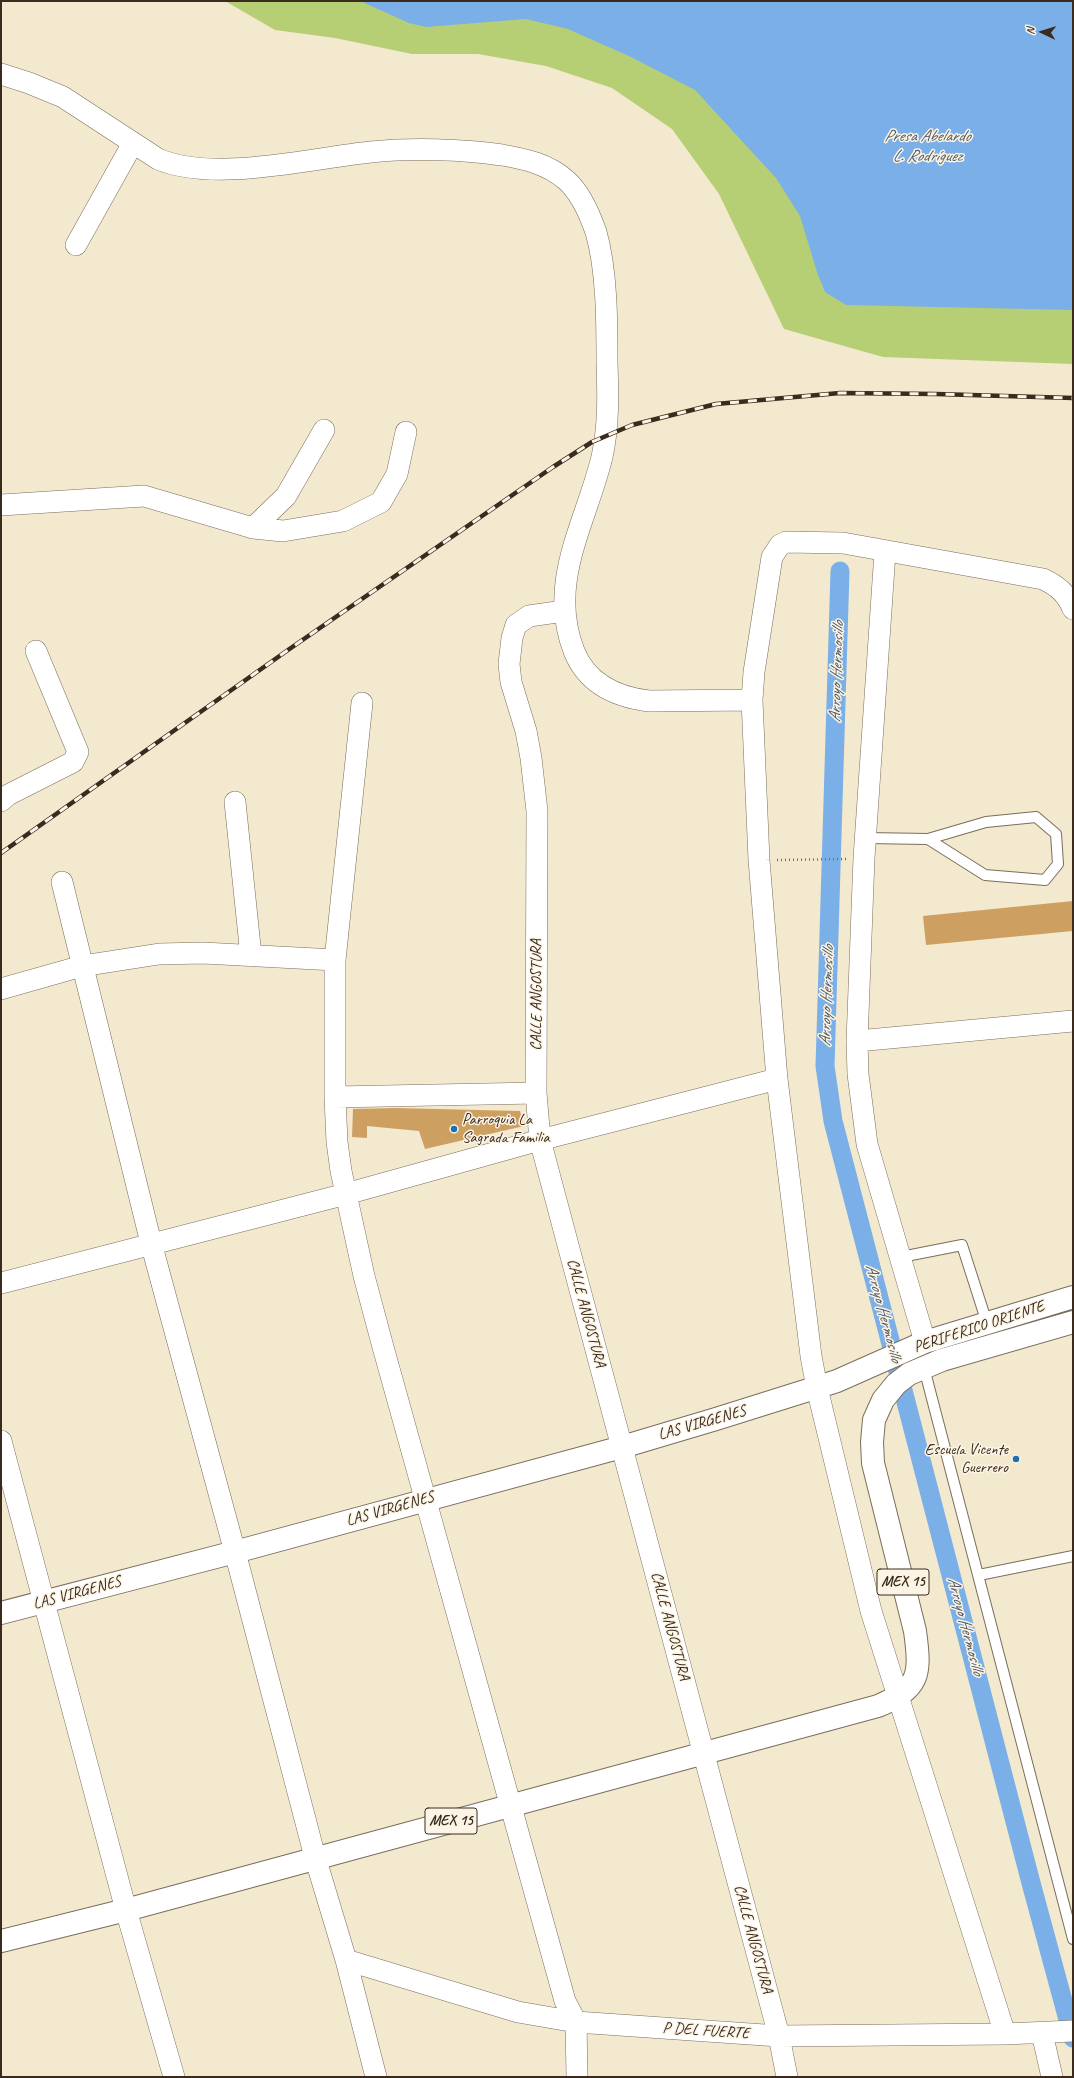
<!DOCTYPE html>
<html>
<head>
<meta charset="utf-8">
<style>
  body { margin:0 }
  #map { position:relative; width:1074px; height:2078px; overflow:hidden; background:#f3e9ce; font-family:Caveat,sans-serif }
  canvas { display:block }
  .frame { position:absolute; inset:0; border:2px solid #3b2a1e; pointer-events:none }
  .north { position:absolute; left:1022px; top:12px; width:40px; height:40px; -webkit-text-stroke:3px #fcf5e5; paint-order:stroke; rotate:274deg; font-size:11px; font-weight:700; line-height:16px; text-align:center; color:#3b2a1e }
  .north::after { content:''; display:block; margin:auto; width:14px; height:18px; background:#3b2a1e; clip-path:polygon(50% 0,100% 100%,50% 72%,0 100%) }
</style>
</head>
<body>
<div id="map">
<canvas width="1074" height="2078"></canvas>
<div class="frame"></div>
<div class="north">N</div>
</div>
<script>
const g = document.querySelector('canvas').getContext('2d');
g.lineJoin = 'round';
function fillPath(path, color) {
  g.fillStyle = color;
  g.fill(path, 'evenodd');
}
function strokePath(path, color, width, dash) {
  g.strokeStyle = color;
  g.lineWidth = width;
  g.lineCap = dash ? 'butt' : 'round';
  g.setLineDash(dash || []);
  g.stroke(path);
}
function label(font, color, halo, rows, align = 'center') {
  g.font = font + ' Caveat,sans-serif';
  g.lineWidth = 3;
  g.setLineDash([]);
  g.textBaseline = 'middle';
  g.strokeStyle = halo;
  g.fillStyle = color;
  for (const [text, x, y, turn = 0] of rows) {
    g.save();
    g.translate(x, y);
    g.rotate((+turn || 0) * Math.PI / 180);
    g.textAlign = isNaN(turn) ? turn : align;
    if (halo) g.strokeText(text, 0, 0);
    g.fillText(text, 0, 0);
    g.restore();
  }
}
fillPath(new Path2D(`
  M225,1H1073V364L883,357L784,329L719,194L672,129L612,88L546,66L478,54H412L335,38L275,30Z`), '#b6cf74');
fillPath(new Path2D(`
  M360,1H1073V310L846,305L825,292L817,272L800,216L776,178L695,90L631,57L568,29L526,19L426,27L409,23Z`), '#7aafe8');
strokePath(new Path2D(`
  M840,571L825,1066L833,1121L1031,1883L1073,2038`), '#7aafe8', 19);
fillPath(new Path2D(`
  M1073,901V931L926,945L923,916Z
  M394,1108L520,1111L524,1126L425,1149L419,1131L367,1126V1138L352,1137L353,1109Z`), '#cda061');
const service = new Path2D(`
  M865,838L928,839L986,822L1036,817L1056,834L1058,864L1045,880L985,875L928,839
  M901,1257L962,1245L987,1323
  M924,1368L1073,1939
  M979,1575L1073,1556`);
const minor = new Path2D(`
  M1,74L29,83L63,97L158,159C214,183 311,158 371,152C411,148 462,149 502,155C525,159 548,164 566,180C580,192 590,215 596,232C607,271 607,321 607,362C608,394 609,425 602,457C586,523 547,582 574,651C587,684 616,697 649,701L752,700
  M76,245L133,143
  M1,505L144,496L253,528L283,531L343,521L381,502L397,474L406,432
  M253,528L286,496L324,430
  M885,552L864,858L857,1041L858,1074L867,1144L925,1342
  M564,611L529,616L516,625L512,638L509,664L511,682L526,731L531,758L537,811L536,1093L540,1140L779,2036L787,2077
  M362,703L335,960V1097L337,1142L341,1171L364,1276L383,1347L565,2001L576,2022L577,2077
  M1,801L8,795L73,762L78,752L36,651
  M235,802L251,956
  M62,882L151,1243L235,1552L315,1857L346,1960L376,2077
  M1,989L82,966L159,954L203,953L335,960
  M857,1041L1073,1021
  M335,1097L536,1093
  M1,1283L346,1194L540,1140L777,1079
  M1,1441L126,1910L174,2077
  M346,1960L518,2012L576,2022L779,2036L1005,2034L1073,2031
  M1042,2033L1052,2077
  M1005,2034L871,1611L817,1388L811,1356L777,1079L759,860L752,700L754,672L772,557L780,545L786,542L843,543L1043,579C1058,586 1067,594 1073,609`);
const trunk = new Path2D(`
  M1,1613L235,1552L622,1447L716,1419L837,1381L925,1342L1073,1297
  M1,1941L126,1910L878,1706C920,1688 921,1675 915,1631L873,1463L872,1442L874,1420L883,1400L896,1384L909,1374L942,1360L1073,1322`);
strokePath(service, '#7b6d5c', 12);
strokePath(minor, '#7b6d5c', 22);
strokePath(trunk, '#7b6d5c', 24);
strokePath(new Path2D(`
  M777,860L846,859`), '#7b6d5c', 2.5, [1, 3]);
strokePath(service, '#fff', 10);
strokePath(minor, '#fff', 21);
strokePath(trunk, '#fff', 22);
const rail = new Path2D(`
  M1,853L288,650L553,467L592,442L632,425L716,404L840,393L936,394L1073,398`);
strokePath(rail, '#3b2a1e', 4.5);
strokePath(rail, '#fcf5e5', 3, [9]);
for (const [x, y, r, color] of [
  [454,1129,4,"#1f6fb2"],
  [1016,1459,4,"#1f6fb2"]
]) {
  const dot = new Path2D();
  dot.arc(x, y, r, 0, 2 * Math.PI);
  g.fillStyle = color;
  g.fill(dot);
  strokePath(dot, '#fcf5e5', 1.5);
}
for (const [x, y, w] of [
  [903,1582,52],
  [451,1821,52]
]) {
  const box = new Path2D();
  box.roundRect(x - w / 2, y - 13, w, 26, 3);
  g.fillStyle = '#fcf5e5';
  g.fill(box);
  strokePath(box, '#3b2a1e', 1);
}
label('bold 15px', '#3b2a1e', null, [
  ["MEX 15",903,1582],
  ["MEX 15",451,1821]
]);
label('16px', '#3b2a1e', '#fcf5e5', [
  ["CALLE ANGOSTURA",537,995,-90],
  ["CALLE ANGOSTURA",586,1313,75],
  ["PERIFERICO ORIENTE",979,1327,-18],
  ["LAS VIRGENES",702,1423,-16],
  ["LAS VIRGENES",390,1509,-16],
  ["LAS VIRGENES",77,1593,-15],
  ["CALLE ANGOSTURA",670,1626,75],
  ["CALLE ANGOSTURA",753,1939,75],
  ["P DEL FUERTE",706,2031,4]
]);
label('16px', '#3b2a1e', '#fcf5e5', [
  ["Parroquia La",462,1120],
  ["Sagrada Familia",462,1138],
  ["Escuela Vicente",1008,1450,"right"],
  ["Guerrero",1008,1468,"right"]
], 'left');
label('italic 17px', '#515965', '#fcf5e5', [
  ["Presa Abelardo",927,137],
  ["L. Rodríguez",927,157],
  ["Arroyo Hermosillo",837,672,-88],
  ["Arroyo Hermosillo",827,996,-88],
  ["Arroyo Hermosillo",883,1313,75],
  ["Arroyo Hermosillo",965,1626,75]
]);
</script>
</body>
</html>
